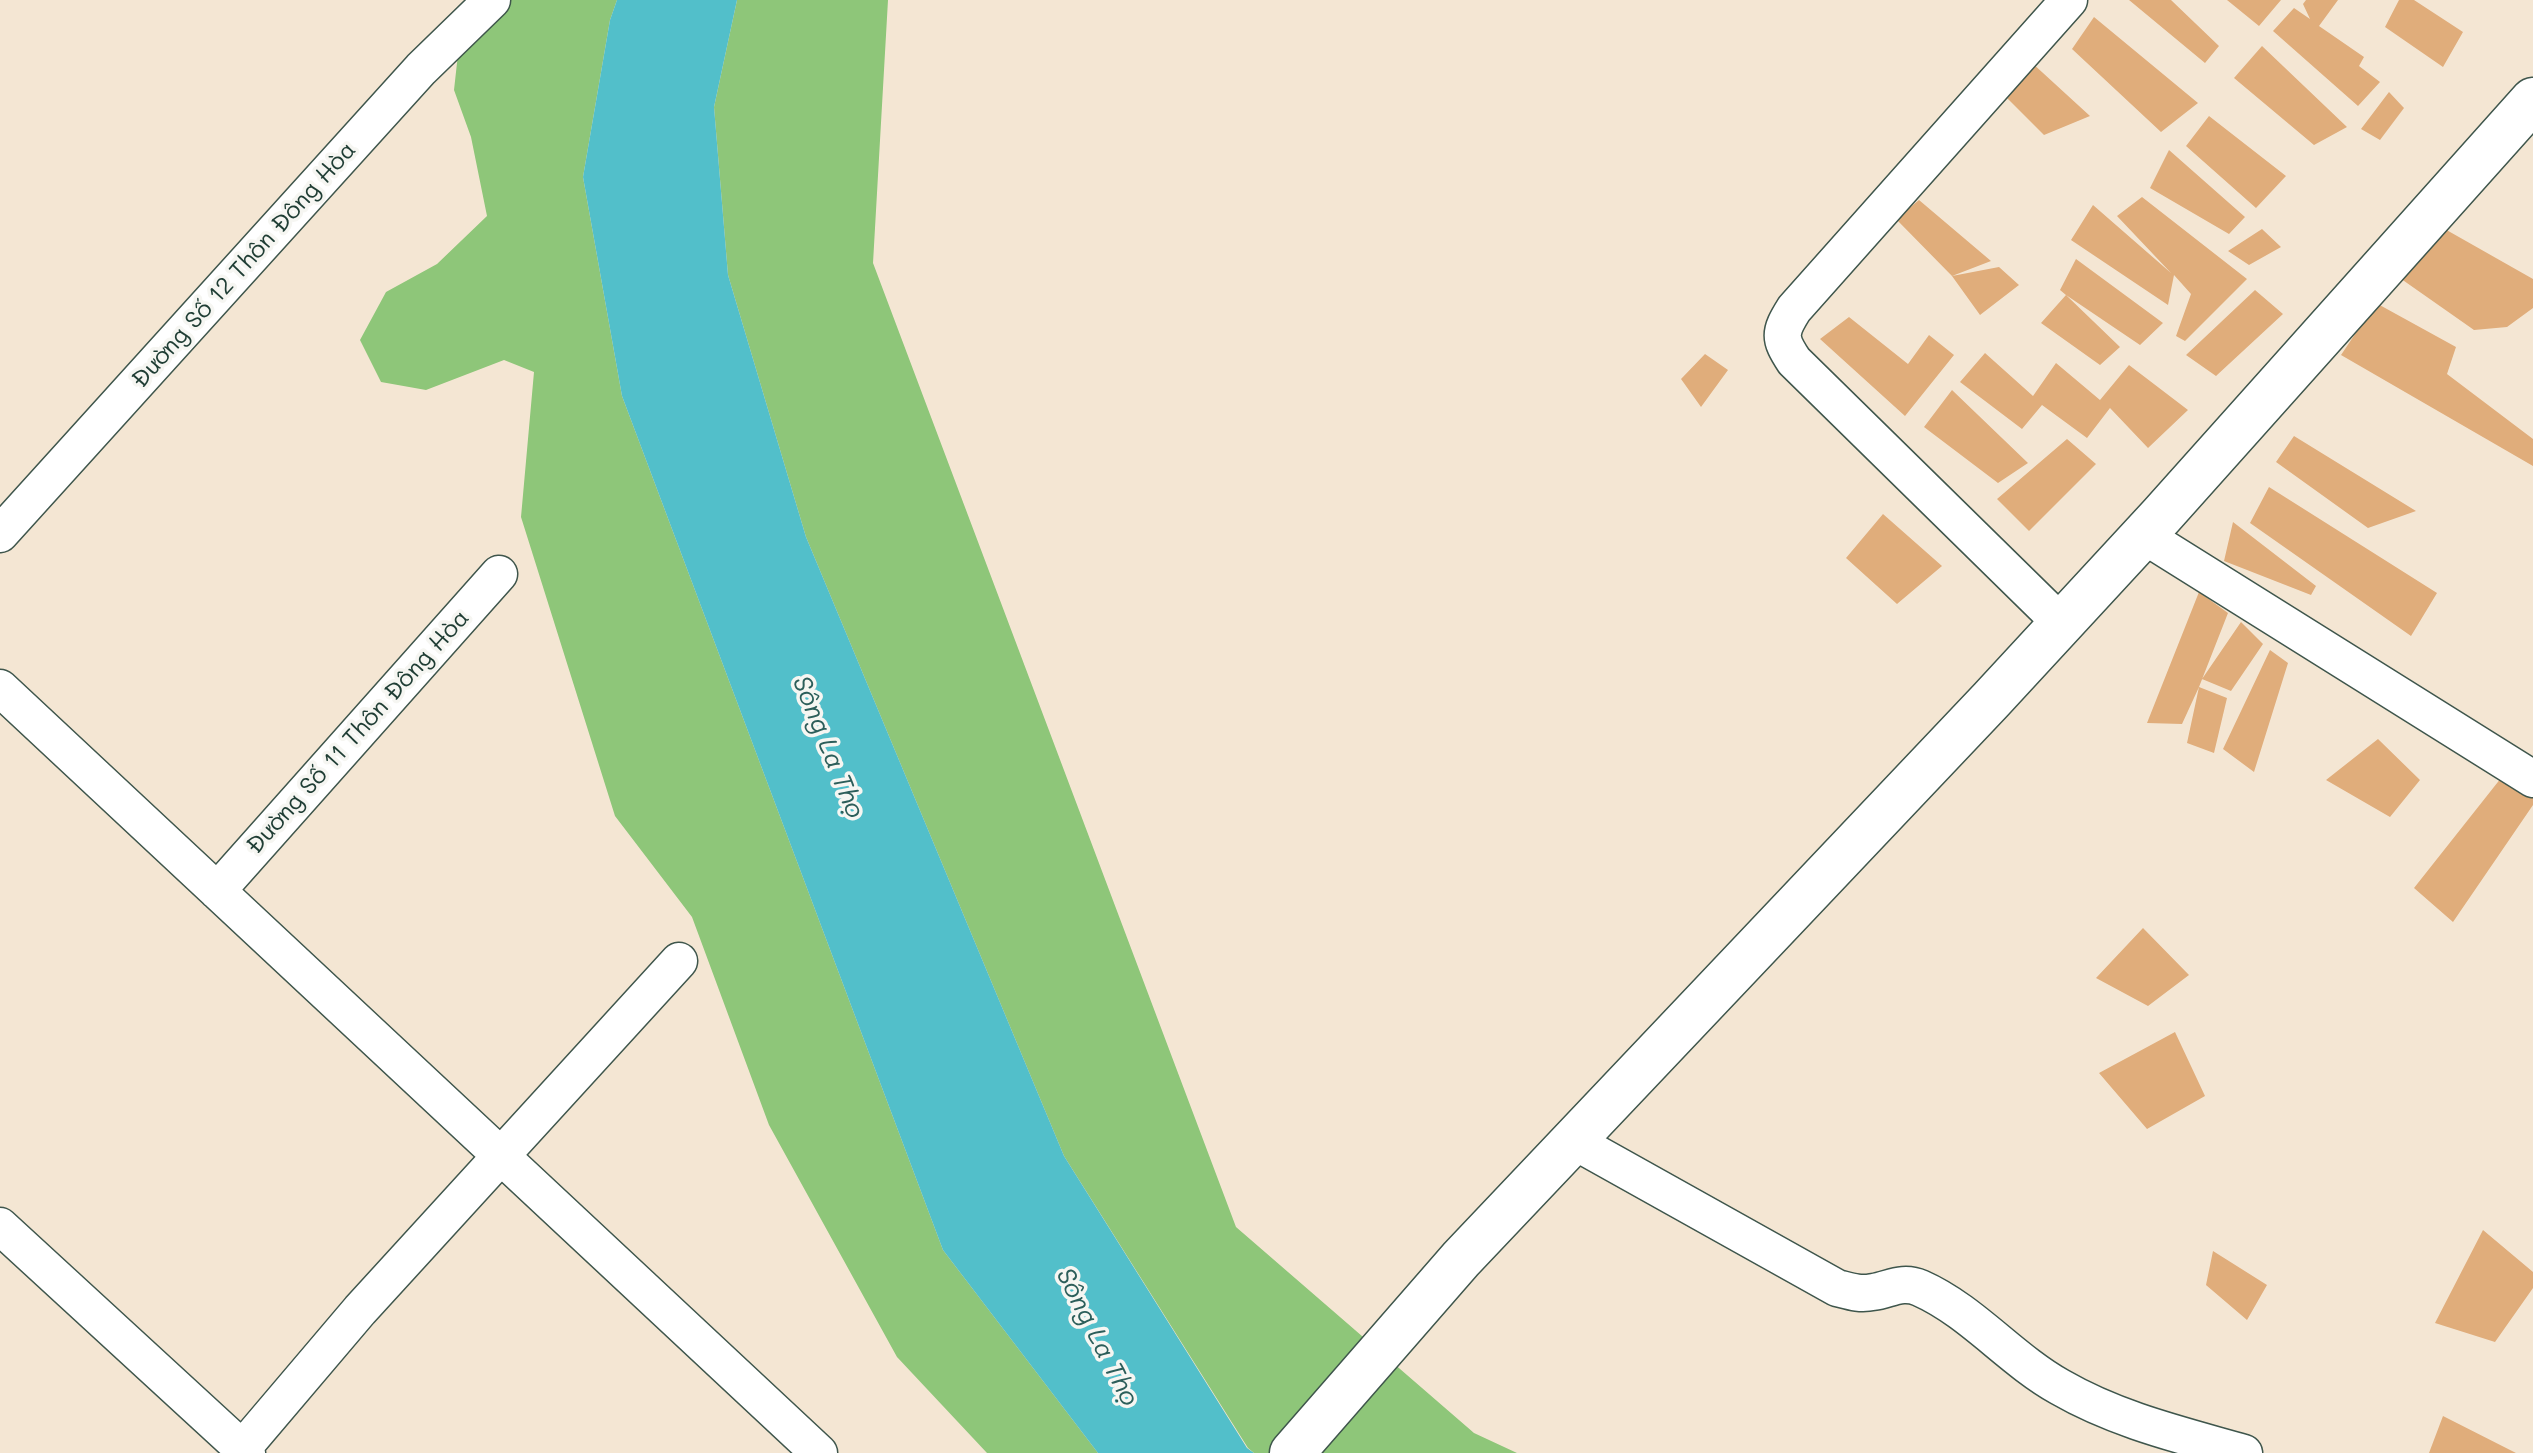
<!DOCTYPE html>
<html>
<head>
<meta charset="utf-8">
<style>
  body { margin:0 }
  canvas { display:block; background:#f4e6d3 }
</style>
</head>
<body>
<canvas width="2533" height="1453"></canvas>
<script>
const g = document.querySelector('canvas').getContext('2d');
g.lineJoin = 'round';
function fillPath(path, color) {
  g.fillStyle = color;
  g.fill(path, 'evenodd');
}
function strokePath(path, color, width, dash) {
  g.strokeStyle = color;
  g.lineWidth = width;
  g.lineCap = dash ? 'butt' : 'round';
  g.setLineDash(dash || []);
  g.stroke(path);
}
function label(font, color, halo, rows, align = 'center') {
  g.font = font + ' Mali,sans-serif';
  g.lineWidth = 7;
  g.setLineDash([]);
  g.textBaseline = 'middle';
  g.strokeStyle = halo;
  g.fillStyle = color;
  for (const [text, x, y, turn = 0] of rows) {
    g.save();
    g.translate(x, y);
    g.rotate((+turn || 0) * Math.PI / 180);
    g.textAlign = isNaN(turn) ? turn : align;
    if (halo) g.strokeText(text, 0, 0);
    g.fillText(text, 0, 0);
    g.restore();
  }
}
fillPath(new Path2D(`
  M464,0H617L610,20L583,177L622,396L943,1250L1098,1453H987L897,1357L769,1125L692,917L615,816L521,517L534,372L504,360L426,390L381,382L360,340L386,292L437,264L487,216L471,137L454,90Z
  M737,0H888L873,263L1236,1227L1474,1433L1517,1453H1254L1248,1448L1064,1156L806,537L728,275L714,107Z`), '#8ec679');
fillPath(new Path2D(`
  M617,0H737L714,107L728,275L806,537L1064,1156L1247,1448L1254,1453H1098L943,1250L622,396L583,177L610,20Z`), '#52bfca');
fillPath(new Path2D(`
  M2129,0H2171L2219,46L2205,63Z
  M2227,0H2281L2259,26Z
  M2306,0H2338L2319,26L2364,57L2359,66L2380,82L2358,106L2273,31L2294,8L2310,19L2303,4Z
  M2399,0H2414L2463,32L2443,67L2385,27Z
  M2094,17L2198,103L2161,132L2072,49Z
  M2262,46L2347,127L2314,145L2234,78Z
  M2031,62L2090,116L2044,135L2007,98Z
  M2389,92L2404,108L2380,140L2361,129Z
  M2209,116L2286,176L2256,208L2186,146Z
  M2169,150L2245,217L2229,234L2150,188Z
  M2142,197L2247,279L2185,341L2176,336L2191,294L2174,275L2168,305L2071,240L2093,205L2171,273L2117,216Z
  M1919,200L1991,261L1952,276L1896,219Z
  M2443,228L2533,279V308L2507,327L2474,330L2397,276Z
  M2262,229L2281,247L2249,265L2228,251Z
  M2076,259L2163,323L2140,345L2066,295L2120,347L2100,365L2041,323L2066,295L2060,290Z
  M1999,267L2019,285L1980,315L1952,276Z
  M2255,290L2283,314L2216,376L2186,355Z
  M2376,303L2456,347L2447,374L2533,439V466L2341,355Z
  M1849,317L1908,364L1929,335L1954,355L1905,416L1820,339Z
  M1985,353L2033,396L2056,363L2100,400L2129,365L2188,410L2148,448L2110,408L2087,438L2042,405L2022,429L1960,382Z
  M1705,354L1728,370L1701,407L1681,379Z
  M1952,390L2028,463L1998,483L1924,427Z
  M2294,436L2416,511L2368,528L2276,462Z
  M2067,439L2096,464L2029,531L1997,499Z
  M2269,487L2437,593L2411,636L2250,523Z
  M1883,514L1942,566L1897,604L1846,558Z
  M2233,522L2316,586L2311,595L2224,561Z
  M2199,592L2228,613L2199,687L2227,698L2214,753L2187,743L2199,687L2182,724L2147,723Z
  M2241,622L2263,644L2231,691L2202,679Z
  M2270,650L2288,663L2254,772L2223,749Z
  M2378,739L2420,780L2390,817L2326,780Z
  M2505,773L2533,793V805L2453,922L2414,888Z
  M2143,928L2189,975L2148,1006L2096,978Z
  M2175,1032L2205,1096L2147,1129L2099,1073Z
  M2483,1230L2533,1272V1288L2495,1342L2435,1323Z
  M2213,1251L2267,1285L2247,1320L2206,1285Z
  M2443,1416L2516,1453H2429Z`), '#e0ad7b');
const minor = new Path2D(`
  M0,534L421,69L492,0
  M2143,535L2533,779
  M2061,623L1794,361C1779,338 1779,333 1794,309L2069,0
  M0,688L819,1453
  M217,891L499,574
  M1572,1140L1837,1288C1849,1291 1859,1295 1873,1292C1889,1290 1902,1280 1920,1288C1972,1311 2010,1359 2060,1387C2117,1420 2181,1435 2244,1453
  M0,1226L247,1453
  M242,1449L360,1310L679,961`);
const tertiary = new Path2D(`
  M1292,1453L1461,1259L1991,700L2161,516L2533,100`);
strokePath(minor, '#3f564c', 39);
strokePath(tertiary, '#3f564c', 47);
strokePath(minor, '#fff', 36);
strokePath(tertiary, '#fff', 44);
label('24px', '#1f3d34', '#f6f6f2', [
  ["Đường Số 12 Thôn Đông Hòa",244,265,-48],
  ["Đường Số 11 Thôn Đông Hòa",358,732,-48]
]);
label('italic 26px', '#2c5e5a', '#f6f6f2', [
  ["Sông La Thọ",828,747,68],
  ["Sông La Thọ",1097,1337,63]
]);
</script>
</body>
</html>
